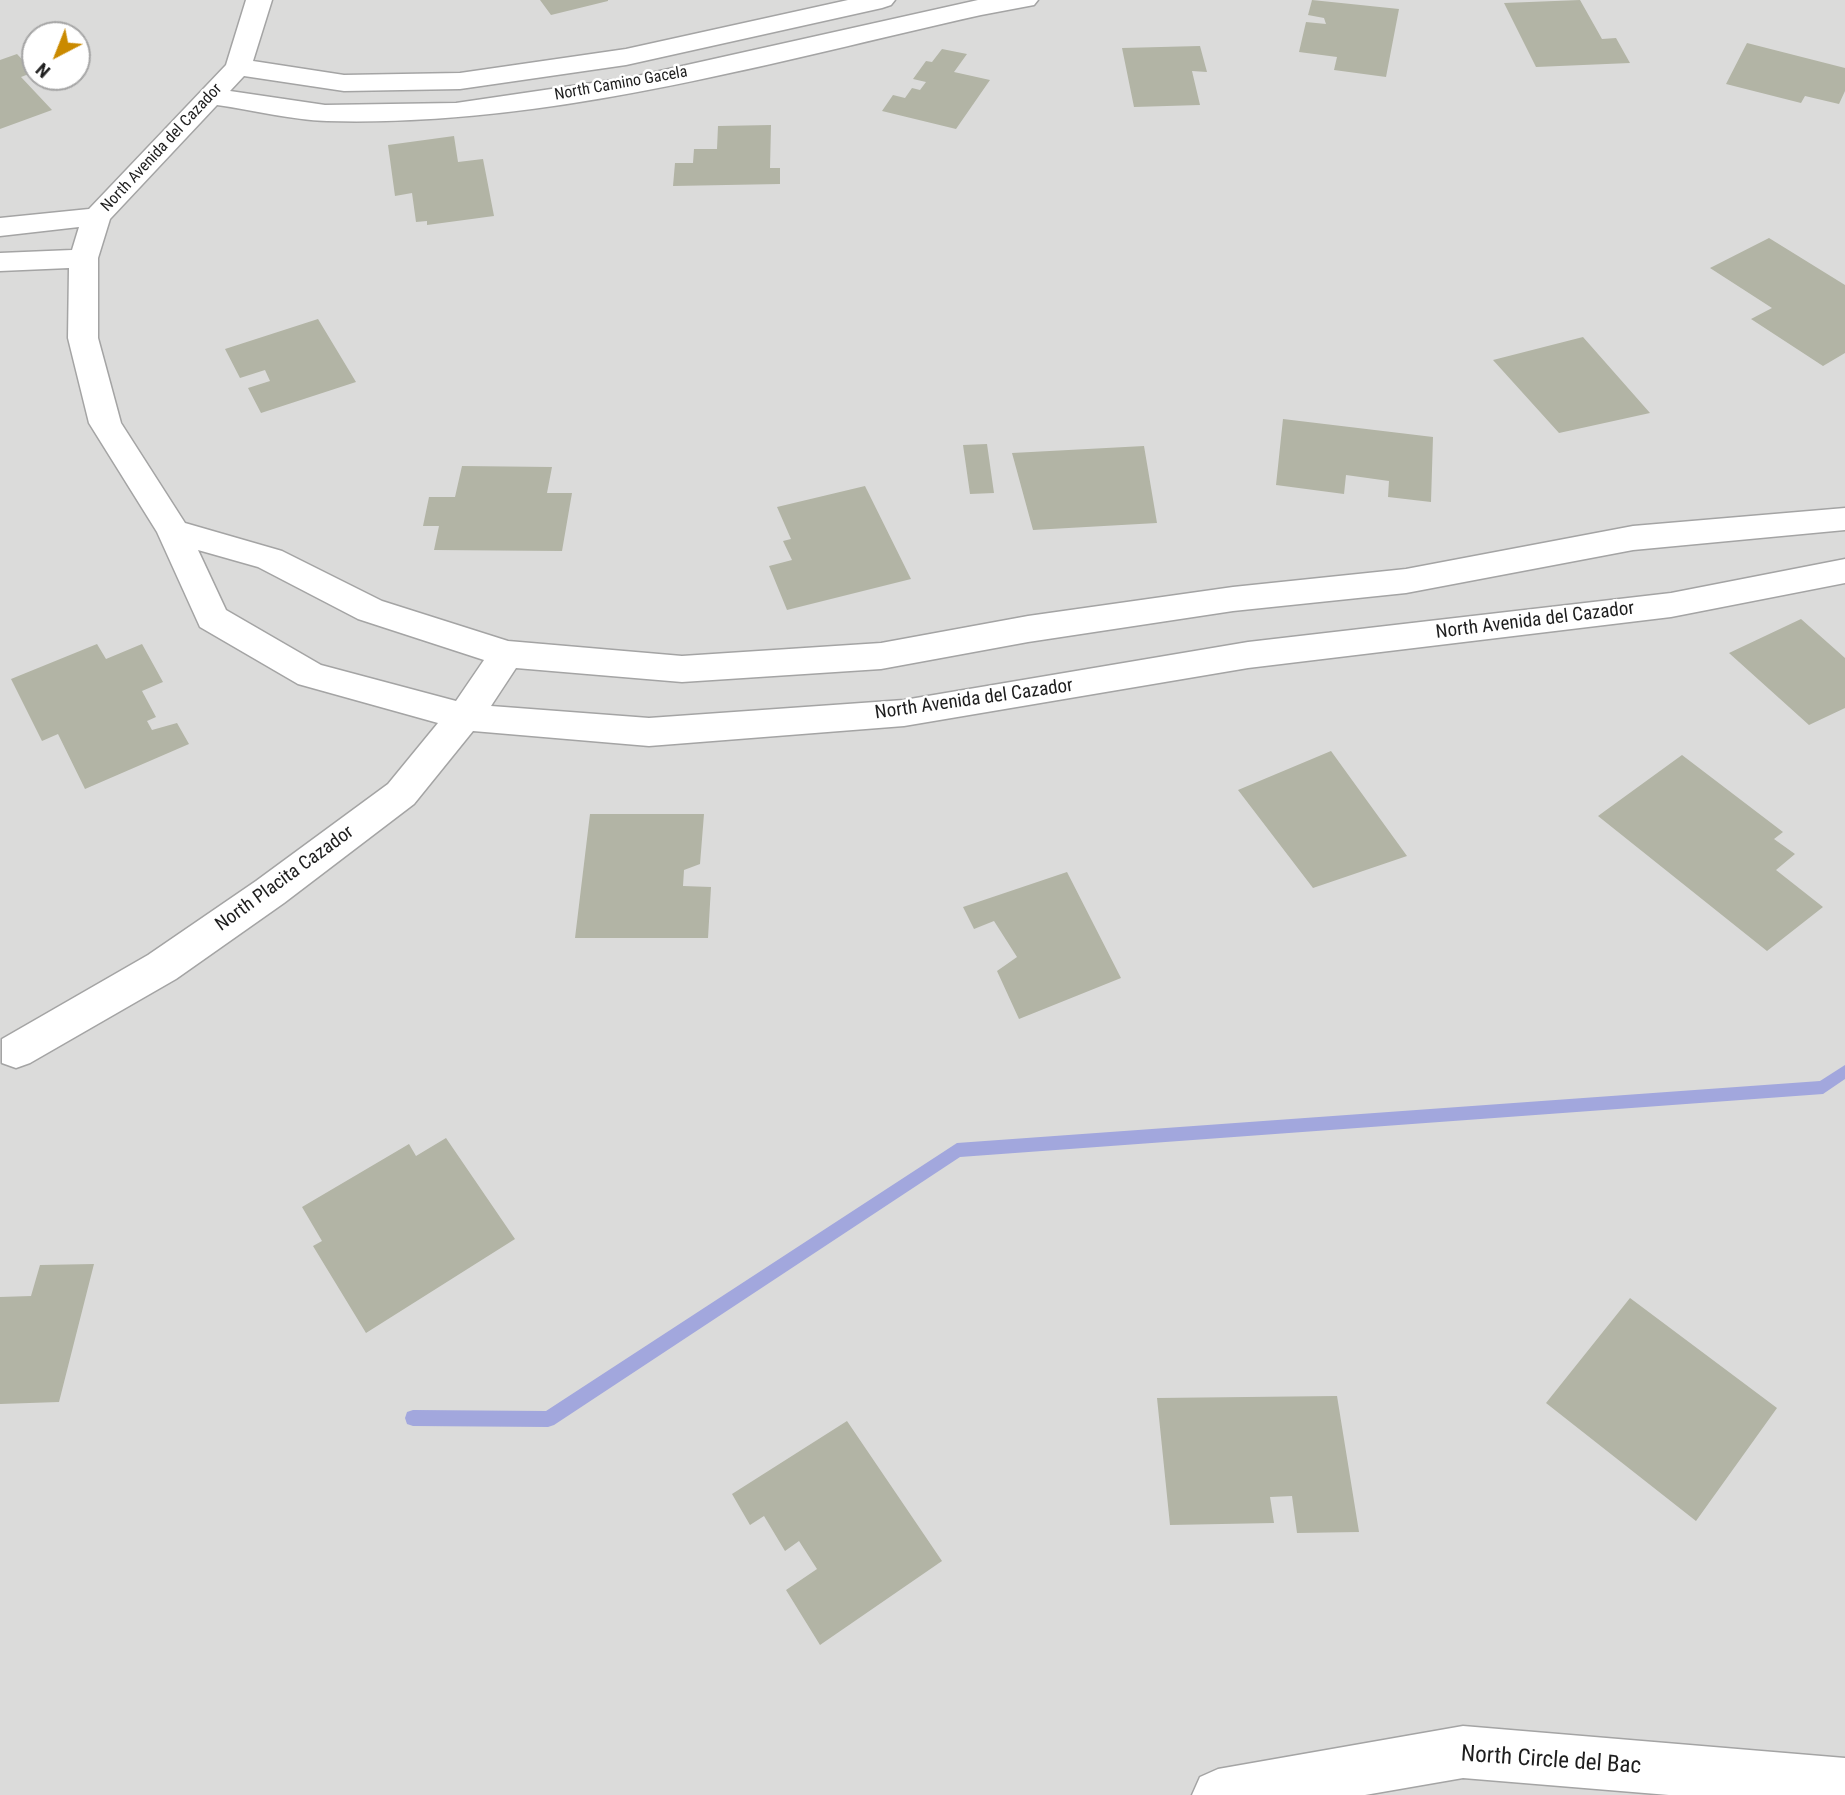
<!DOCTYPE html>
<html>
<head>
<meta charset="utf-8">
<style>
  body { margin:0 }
  #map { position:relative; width:1845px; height:1795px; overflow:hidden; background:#eaeee2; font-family:"Roboto Condensed",sans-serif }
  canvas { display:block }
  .north { position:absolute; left:21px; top:21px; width:70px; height:70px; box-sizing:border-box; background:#fff; border:2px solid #a5a5a5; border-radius:50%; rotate:222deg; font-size:19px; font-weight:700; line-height:28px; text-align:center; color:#1d1d1d }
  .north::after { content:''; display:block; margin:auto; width:24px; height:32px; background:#ca8a00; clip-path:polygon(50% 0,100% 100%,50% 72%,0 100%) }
</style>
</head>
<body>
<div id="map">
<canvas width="1845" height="1795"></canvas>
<div class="north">N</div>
</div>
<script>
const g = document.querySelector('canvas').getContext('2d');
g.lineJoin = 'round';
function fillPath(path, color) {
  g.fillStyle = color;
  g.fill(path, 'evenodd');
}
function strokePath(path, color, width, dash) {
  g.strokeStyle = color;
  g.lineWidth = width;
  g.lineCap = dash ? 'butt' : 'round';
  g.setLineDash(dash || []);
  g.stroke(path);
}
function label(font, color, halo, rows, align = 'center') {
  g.font = font + ' "Roboto Condensed",sans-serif';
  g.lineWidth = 5;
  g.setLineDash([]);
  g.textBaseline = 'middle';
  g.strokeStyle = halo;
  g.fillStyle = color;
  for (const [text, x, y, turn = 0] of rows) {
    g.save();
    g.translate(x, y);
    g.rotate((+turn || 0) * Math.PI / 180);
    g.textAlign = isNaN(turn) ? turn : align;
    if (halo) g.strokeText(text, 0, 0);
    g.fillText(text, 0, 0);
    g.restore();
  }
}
fillPath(new Path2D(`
  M0,0H1845V1795H0ZM35,35H77V77H35Z`), '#dbdbda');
fillPath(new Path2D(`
  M1845,1065V1079L1823,1094L960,1157L554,1425L548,1427L413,1426L407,1424L405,1418L407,1412L413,1410L546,1411L957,1143L1820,1081Z`), '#a2a7dd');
fillPath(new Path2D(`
  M540,0H608V1L551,15Z
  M1312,0L1399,9L1386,77L1334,70L1337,57L1299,52L1306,22L1326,24L1324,18L1308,15Z
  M1580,0L1602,39L1616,38L1630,63L1536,67L1504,3Z
  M1747,43L1845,68V91L1839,104L1805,96L1801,103L1726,84Z
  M1200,46L1207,72L1192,71L1200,105L1134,107L1122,48Z
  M942,49L967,54L954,72L990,80L956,129L882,111L893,95L905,98L912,88L920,90L926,82L913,79L926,61L932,62Z
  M17,54L34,72L21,77L52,110L0,129V60Z
  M771,125L770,168H780V184L673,186L675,163H693L694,149H717L718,126Z
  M454,136L458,162L483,159L494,216L427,225V221L416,222L412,193L395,196L388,145Z
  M1769,238L1845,285V353L1823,366L1751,319L1772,308L1710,268Z
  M318,319L356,382L261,413L248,388L270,381L265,370L240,378L225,349Z
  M1583,337L1650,413L1559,433L1493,360Z
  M1283,419L1433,437L1431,502L1388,497L1389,481L1346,475L1344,494L1276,485Z
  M987,444L994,493L970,494L963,445Z
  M1144,446L1157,523L1033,530L1012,453Z
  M462,466L552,467L547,493H572L562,551L434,550L439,526H423L429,497H455Z
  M865,486L911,579L787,610L769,566L792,560L783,541L791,539L777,507Z
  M1801,619L1845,658V708L1809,725L1729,653Z
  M97,644L106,659L142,644L163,682L142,691L156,717L147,721L152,730L177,723L189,744L85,789L58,734L42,741L11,679Z
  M1331,751L1407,856L1313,888L1238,790Z
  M1682,755L1783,832L1774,839L1795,854L1776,870L1823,907L1767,951L1598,816Z
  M590,814H704L700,864L684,870L683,886L711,887L708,938H575Z
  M1067,872L1121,978L1019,1019L997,971L1017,957L994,921L974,929L963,907Z
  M446,1138L515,1239L366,1333L313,1246L322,1241L302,1207L409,1144L416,1156Z
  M94,1264L59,1402L0,1404V1297L31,1296L40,1265Z
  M1630,1298L1777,1408L1696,1521L1546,1403Z
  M1337,1396L1359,1532L1297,1533L1292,1496L1270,1497L1274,1523L1170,1525L1157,1398Z
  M847,1421L942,1561L820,1645L786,1590L817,1569L799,1541L785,1551L764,1516L750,1525L732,1494Z`), '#b2b4a5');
const minor = new Path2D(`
  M246,0H272L253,61L344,75L460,73L626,49L848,0H895L891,5L882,8L626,65L460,89L344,91L244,76L230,91L325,105L456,103L633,77L978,0H1038L1034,5L981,15C767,63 549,127 327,121C291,120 253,110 217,105L110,219L98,258V338L121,423L185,523L282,551L382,601L508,641L682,656L881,643L1028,616L1233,587L1406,569L1633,526L1845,508V530L1633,550L1406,593L1233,611L1028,642L881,669L682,682L516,668L491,706L649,718L904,700L1248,642L1671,593L1845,559V583L1671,617L1248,668L904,726L649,746L473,731L414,804L284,903L176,979L30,1063L16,1068L2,1063V1039L148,955L256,881L388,784L438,723L298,684L200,627L157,532L89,423L68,338L69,268L0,271V253L72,250L79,227L0,236V218L89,209L226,65ZM198,550L258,567L358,619L484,660L456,701L321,665L226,610Z
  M1463,1726L1845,1758V1795H1669L1463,1778L1365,1795H1192L1200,1777L1218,1769Z`);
strokePath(minor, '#a4a4a4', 3);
fillPath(minor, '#fff');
label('16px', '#1d1d1d', '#fff', [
  ["North Camino Gacela",621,84,-10],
  ["North Avenida del Cazador",162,148,-47]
]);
label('19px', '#1d1d1d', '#fff', [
  ["North Avenida del Cazador",1535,621,-7],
  ["North Avenida del Cazador",974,700,-8],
  ["North Placita Cazador",285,879,-36]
]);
label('23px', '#1d1d1d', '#fff', [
  ["North Circle del Bac",1551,1761,4]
]);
</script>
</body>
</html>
